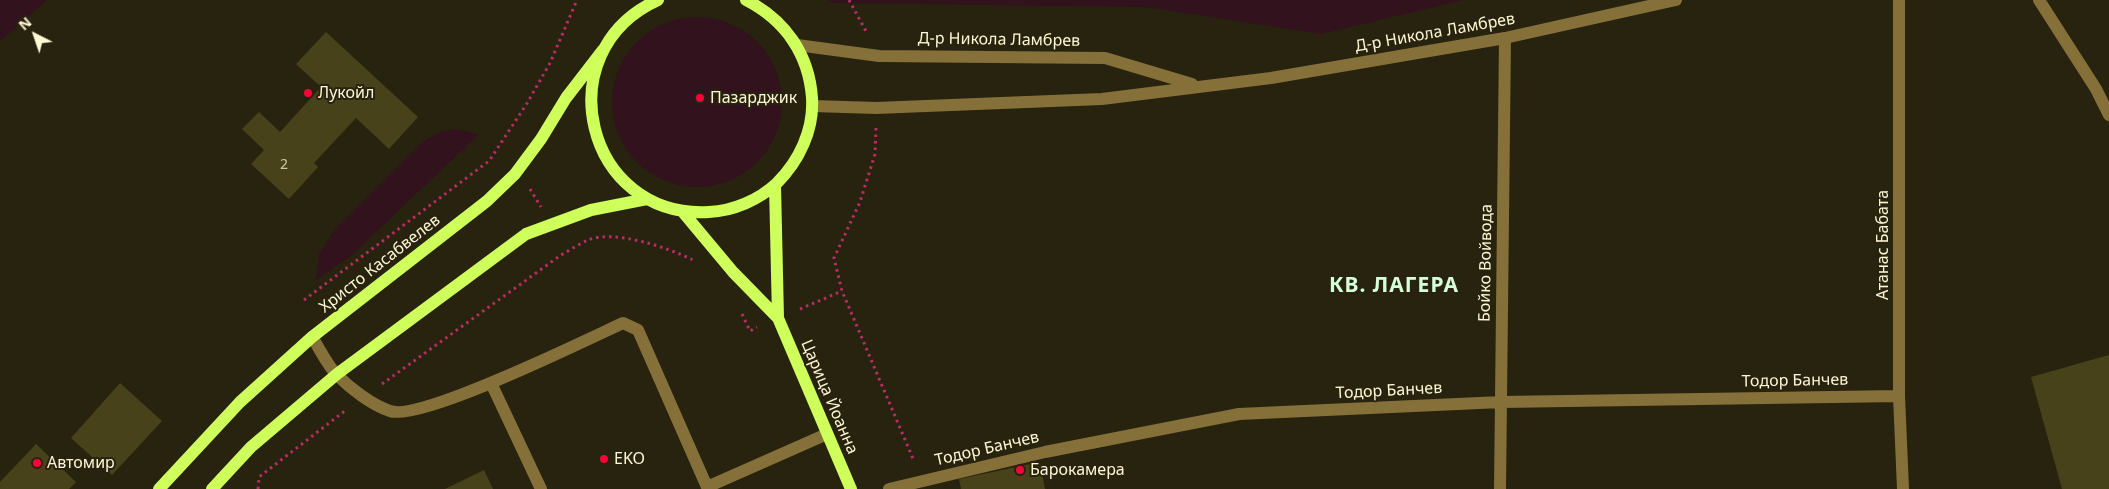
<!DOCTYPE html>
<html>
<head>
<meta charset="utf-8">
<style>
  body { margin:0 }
  #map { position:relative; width:2109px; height:489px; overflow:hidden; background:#27230f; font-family:"Noto Sans",sans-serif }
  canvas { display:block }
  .north { position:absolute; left:10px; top:10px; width:50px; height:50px; -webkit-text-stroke:4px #27230f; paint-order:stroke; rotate:319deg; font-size:14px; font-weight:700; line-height:20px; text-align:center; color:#fff6d4 }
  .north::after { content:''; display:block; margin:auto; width:18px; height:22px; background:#fff6d4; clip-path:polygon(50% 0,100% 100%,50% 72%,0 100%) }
</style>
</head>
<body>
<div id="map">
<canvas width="2109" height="489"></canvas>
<div class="north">N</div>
</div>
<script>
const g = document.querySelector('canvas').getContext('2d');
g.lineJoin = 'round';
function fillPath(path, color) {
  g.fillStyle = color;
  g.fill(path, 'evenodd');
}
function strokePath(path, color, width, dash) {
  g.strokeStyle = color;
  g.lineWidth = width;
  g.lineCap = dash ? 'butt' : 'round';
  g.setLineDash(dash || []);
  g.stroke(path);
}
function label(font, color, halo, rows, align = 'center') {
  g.font = font + ' "Noto Sans",sans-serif';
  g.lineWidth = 4;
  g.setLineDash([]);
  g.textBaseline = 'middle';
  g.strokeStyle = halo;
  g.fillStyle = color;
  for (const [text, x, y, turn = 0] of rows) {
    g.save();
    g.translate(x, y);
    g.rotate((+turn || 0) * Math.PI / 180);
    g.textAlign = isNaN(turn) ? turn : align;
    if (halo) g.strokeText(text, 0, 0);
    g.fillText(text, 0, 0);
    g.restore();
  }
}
fillPath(new Path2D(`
  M0,0H47L0,41Z
  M829,0H1463L1321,34L1145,7L833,3Z
  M612 102a85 85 0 1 1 170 0a85 85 0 1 1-170 0Z
  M455,129L479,134L351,256L316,280L319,254L334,231L423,142L439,132Z`), '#31121d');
fillPath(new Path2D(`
  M326,32L418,117L389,149L356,118L314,163L318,167L289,199L251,164L264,150L242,129L259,112L280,132L321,87L296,64Z
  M2109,355V489H2062L2031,377Z
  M120,383L162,421L112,475L71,438Z
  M36,444L76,482L69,489H0V482Z
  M1040,462L1045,489H961L959,479Z
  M484,470L493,489H445Z`), '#48421a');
strokePath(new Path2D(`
  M849,0L867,33
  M876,128L875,154L860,202L834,258L842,291L914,461
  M530,189L541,207
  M304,300L489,161L526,105L550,63L577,0
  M800,309L842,291
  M742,314L750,331L757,327
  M382,384L561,255C570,250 579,244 588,240C614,229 669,248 693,260
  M258,489L259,477L346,410`), '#ba2d64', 3, [2.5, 4]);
strokePath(new Path2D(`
  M1899,0V396L1903,489
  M2039,0L2096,89L2109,115
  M797,45L879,56L1105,58L1192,84
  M813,106L876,108L1102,99L1271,78L1505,38L1676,0
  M312,337C320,349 327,365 337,375C351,389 372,405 390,411C420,422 586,340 623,323L638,330L707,487L827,434
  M491,383L541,489
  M889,489L1045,452L1239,414L1501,402L1899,396
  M1500,489L1505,38`), '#867039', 12);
strokePath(new Path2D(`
  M658,0C545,51 585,219 709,212C733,211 759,200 777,183C799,161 814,130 812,98C809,54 785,20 746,0
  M775,185L778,318L851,489
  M682,211L733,272L778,318
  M159,489L240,402L312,337L487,201L515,174L541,139L566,98L603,50
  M212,489L251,447L337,374L526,234L591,210L647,199`), '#ceff5b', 12);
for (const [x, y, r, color] of [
  [308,93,5,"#ff003b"],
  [700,98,5,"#ff003b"],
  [604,459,5,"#ff003b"],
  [37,463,5,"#ff003b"],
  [1020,470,5,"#ff003b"]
]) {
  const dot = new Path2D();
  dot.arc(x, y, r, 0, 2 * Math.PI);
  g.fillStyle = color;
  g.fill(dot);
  strokePath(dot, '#27230f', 2);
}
label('14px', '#d1c9a6', null, [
  ["2",284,165]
]);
label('16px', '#fff6d4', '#27230f', [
  ["Д-р Никола Ламбрев",1435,33,-10],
  ["Д-р Никола Ламбрев",999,40,1],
  ["Атанас Бабата",1883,245,-90],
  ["Бойко Войвода",1486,263,-89],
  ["Христо Касабвелев",380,264,-38],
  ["Тодор Банчев",1795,381,-1],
  ["Тодор Банчев",1389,391,-3],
  ["Царица Йоанна",829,397,67],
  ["Тодор Банчев",987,449,-13]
]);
label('16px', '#fff6d4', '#27230f', [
  ["Лукойл",318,93],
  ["Пазарджик",710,98],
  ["EKO",614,459],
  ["Автомир",47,463],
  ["Барокамера",1030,470]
], 'left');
g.letterSpacing = '1px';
label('bold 21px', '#d6ffd8', '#27230f', [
  ["КВ. ЛАГЕРА",1394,286]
]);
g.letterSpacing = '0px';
</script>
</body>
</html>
